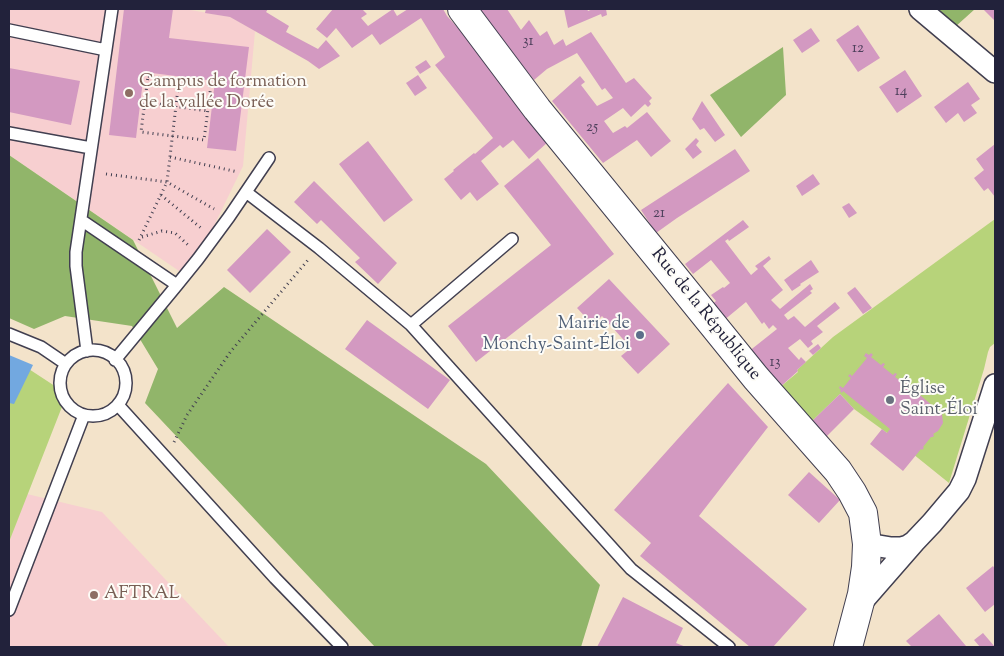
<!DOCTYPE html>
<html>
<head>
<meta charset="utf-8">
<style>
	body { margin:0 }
	#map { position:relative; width:1004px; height:656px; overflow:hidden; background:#f3e3ca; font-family:"Sorts Mill Goudy",serif }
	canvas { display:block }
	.frame { position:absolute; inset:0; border:10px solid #22223b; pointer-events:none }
</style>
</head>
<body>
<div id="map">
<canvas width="1004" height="656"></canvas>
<div class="frame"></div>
</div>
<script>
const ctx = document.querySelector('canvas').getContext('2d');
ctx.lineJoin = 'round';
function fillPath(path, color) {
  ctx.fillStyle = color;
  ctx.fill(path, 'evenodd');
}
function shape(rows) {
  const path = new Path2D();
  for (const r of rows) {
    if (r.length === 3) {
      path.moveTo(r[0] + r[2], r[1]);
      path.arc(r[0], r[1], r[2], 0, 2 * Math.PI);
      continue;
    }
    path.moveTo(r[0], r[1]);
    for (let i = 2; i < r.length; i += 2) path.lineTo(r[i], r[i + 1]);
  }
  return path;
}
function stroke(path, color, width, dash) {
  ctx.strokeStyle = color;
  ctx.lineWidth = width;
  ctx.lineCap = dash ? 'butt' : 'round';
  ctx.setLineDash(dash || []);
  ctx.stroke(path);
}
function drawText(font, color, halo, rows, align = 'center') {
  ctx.font = font + ' "Sorts Mill Goudy",serif';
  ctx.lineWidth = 4;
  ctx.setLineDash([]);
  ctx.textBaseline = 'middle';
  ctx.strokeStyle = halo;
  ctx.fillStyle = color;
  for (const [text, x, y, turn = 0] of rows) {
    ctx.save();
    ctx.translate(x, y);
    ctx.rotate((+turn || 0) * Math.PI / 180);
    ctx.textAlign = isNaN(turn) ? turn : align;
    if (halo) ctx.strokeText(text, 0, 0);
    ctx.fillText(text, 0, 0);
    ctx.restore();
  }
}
const built = shape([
	[9,9,185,9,230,17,255,31,243,166,210,234,182,273,9,155],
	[27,494,102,512,229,647,9,647,9,542]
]);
const green = shape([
	[995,219,995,343,990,347,988,352,984,369,949,483,887,433,854,409,840,394,810,423,779,388,798,372,797,370,833,337],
	[9,356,67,394,9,542]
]);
const forest = shape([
	[938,9,975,9,955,27],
	[783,47,786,95,741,137,710,95],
	[9,155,133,240,177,328,224,287,486,464,600,585,581,647,375,647,145,403,158,369,132,326,65,316,34,329,9,318]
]);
const water = shape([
	[9,355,33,365,14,404,9,403]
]);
const building = shape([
	[124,9,173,9,169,38,249,47,236,151,207,148,215,81,144,72,136,138,109,135],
	[206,9,268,9,266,12,289,26,286,32,318,49,326,40,340,56,319,69,308,61,230,17,205,13],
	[333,9,362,9,367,14,361,18,368,26,393,9,397,16,408,9,443,9,447,16,468,39,548,142,529,159,513,140,503,148,500,145,481,161,499,184,477,201,470,192,461,200,444,179,454,171,453,170,474,153,475,154,493,138,435,65,445,57,421,18,380,45,372,34,352,48,336,28,327,38,316,29],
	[480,9,507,9,521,30,529,20,540,36,547,31,554,45,563,39,566,46,591,32,626,83,634,78,652,98,649,101,651,104,648,107,645,104,631,117,623,108,604,121,613,133,625,126,627,128,647,112,671,141,651,157,637,140,603,163,552,101,580,76,585,82,581,85,597,106,613,98,605,88,602,90,577,53,547,69,534,80,496,32],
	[564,9,587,9,588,11,593,9,606,9,607,15,602,17,601,14,568,28],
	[983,9,995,9,995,21],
	[858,25,880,58,858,72,836,40],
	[811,28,820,41,802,53,793,40],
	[426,60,431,67,420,74,415,67],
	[9,68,80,81,71,125,9,112],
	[905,70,922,96,897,113,879,87],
	[418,75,427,88,415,96,406,83],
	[968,82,980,99,971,105,977,113,964,122,958,113,946,123,934,107],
	[702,101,725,135,715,142,704,128,700,130,692,119],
	[696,138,699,141,696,145,702,152,693,159,685,149],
	[368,141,413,200,384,222,339,164],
	[995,144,995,197,988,188,984,191,974,178,984,170,976,159],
	[735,149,750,171,677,218,656,233,641,210],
	[538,158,614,254,476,362,448,326,551,245,504,186],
	[813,174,820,184,802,196,796,186],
	[314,181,397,263,378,284,355,262,360,258,321,220,317,224,294,202],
	[849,203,857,213,849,218,842,207],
	[743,220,749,227,729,241,728,239,725,241,751,275,758,269,755,266,769,256,771,259,763,266,783,290,771,300,780,309,810,284,813,289,810,291,812,293,784,315,788,320,794,316,805,327,835,302,840,308,817,326,823,332,811,341,813,344,808,348,800,339,788,348,799,360,801,357,806,362,797,370,798,371,779,388,748,352,777,329,773,325,769,329,764,322,762,324,746,302,723,321,711,305,716,301,711,295,723,287,724,288,730,283,711,260,693,274,685,264],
	[267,229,291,252,250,293,227,270],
	[811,260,819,272,800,284,801,285,792,291,784,280],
	[609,279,670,344,638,374,621,356,631,348,602,316,593,325,577,308],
	[855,287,872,308,863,314,847,293],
	[367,320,450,380,428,409,345,349],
	[818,344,821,348,813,355,809,351],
	[866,353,869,355,871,353,873,355,871,357,881,365,883,363,885,364,883,367,893,375,895,373,897,374,895,377,905,384,907,382,909,384,907,386,917,394,919,392,921,393,920,395,934,407,935,405,937,406,936,409,942,414,943,423,938,431,933,434,934,435,933,437,931,437,923,447,924,448,922,450,921,449,903,471,870,444,882,429,887,433,890,429,843,391,842,393,840,391,841,390,839,388,840,386,843,388,851,378,848,376,850,374,852,376,867,358,864,356],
	[728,383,768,427,699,516,807,609,773,647,750,647,640,556,651,543,614,510],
	[840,394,854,409,824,439,810,423],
	[809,472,840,500,819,523,788,495],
	[993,566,995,569,995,604,985,612,966,588],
	[623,597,683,628,676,643,686,647,597,647],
	[939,614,966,646,965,647,912,647,906,641],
	[983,633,995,647,980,647,974,640]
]);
const path = shape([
	[148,76,211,85,204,140,141,132,148,76],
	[145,102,208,111],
	[170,157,238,172],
	[106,174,167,182,214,209],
	[161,195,201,228],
	[142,237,162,231,175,233,188,245],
	[139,240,167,182,179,80],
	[174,442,187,415,231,351,308,260]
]);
const service = shape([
	[9,30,106,50],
	[9,133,91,148],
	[246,192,319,248,411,325,512,239],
	[81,220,177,285],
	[411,325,631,569,729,647],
	[9,334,41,347,66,364],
	[93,383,33],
	[87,351,76,266,76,252,112,9],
	[115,360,177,285,198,259,229,217,269,158],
	[118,405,275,578,342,647],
	[9,610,84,415]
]);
const minor = shape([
	[920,9,995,72],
	[867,544,891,548,901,548,908,546,914,542,932,523,959,491,965,479,995,385],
	[859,605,914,542]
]);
const tertiary = shape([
	[462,9,537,109,675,278,756,378,838,471,852,492,863,513,867,544,866,567,862,594,848,647]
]);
const markers = [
	[129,93,5,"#8d6e63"],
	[640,335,5,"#5c6f8a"],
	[890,400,5,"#6b7280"],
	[94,595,5,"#8d6e63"]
];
const numberNames = [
	["31",528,42],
	["12",858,49],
	["14",901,92],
	["25",592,128],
	["21",659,214],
	["13",775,363]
];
const educationNames = [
	["Campus de formation",139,83],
	["de la vallée Dorée",139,104],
	["AFTRAL",104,595]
];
const streetNames = [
	["Rue de la République",705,315,51]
];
const serviceNames = [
	["Mairie de",630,325],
	["Monchy-Saint-Éloi",630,346]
];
const worshipNames = [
	["Église",900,390],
	["Saint-Éloi",900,411]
];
fillPath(built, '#f7cfd0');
fillPath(green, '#b7d37a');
fillPath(forest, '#91b56a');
fillPath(water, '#72a8e0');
fillPath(building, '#d399c1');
stroke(service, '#413f50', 14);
stroke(minor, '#413f50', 24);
stroke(tertiary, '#413f50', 30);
stroke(path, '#413f50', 3, [1, 4]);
stroke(service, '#fff', 11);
stroke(minor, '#fff', 21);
stroke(tertiary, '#fff', 28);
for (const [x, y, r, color] of markers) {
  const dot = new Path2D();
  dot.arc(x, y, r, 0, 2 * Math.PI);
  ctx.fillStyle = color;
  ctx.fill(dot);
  stroke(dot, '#fdfcf7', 2);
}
drawText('15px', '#4e405c', null, numberNames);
drawText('18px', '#785e54', '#fdfcf7', educationNames, 'left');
drawText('18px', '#22223b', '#fdfcf7', streetNames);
drawText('18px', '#4e5e75', '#fdfcf7', serviceNames, 'right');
drawText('18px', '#5b616d', '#fdfcf7', worshipNames, 'left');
</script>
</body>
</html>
